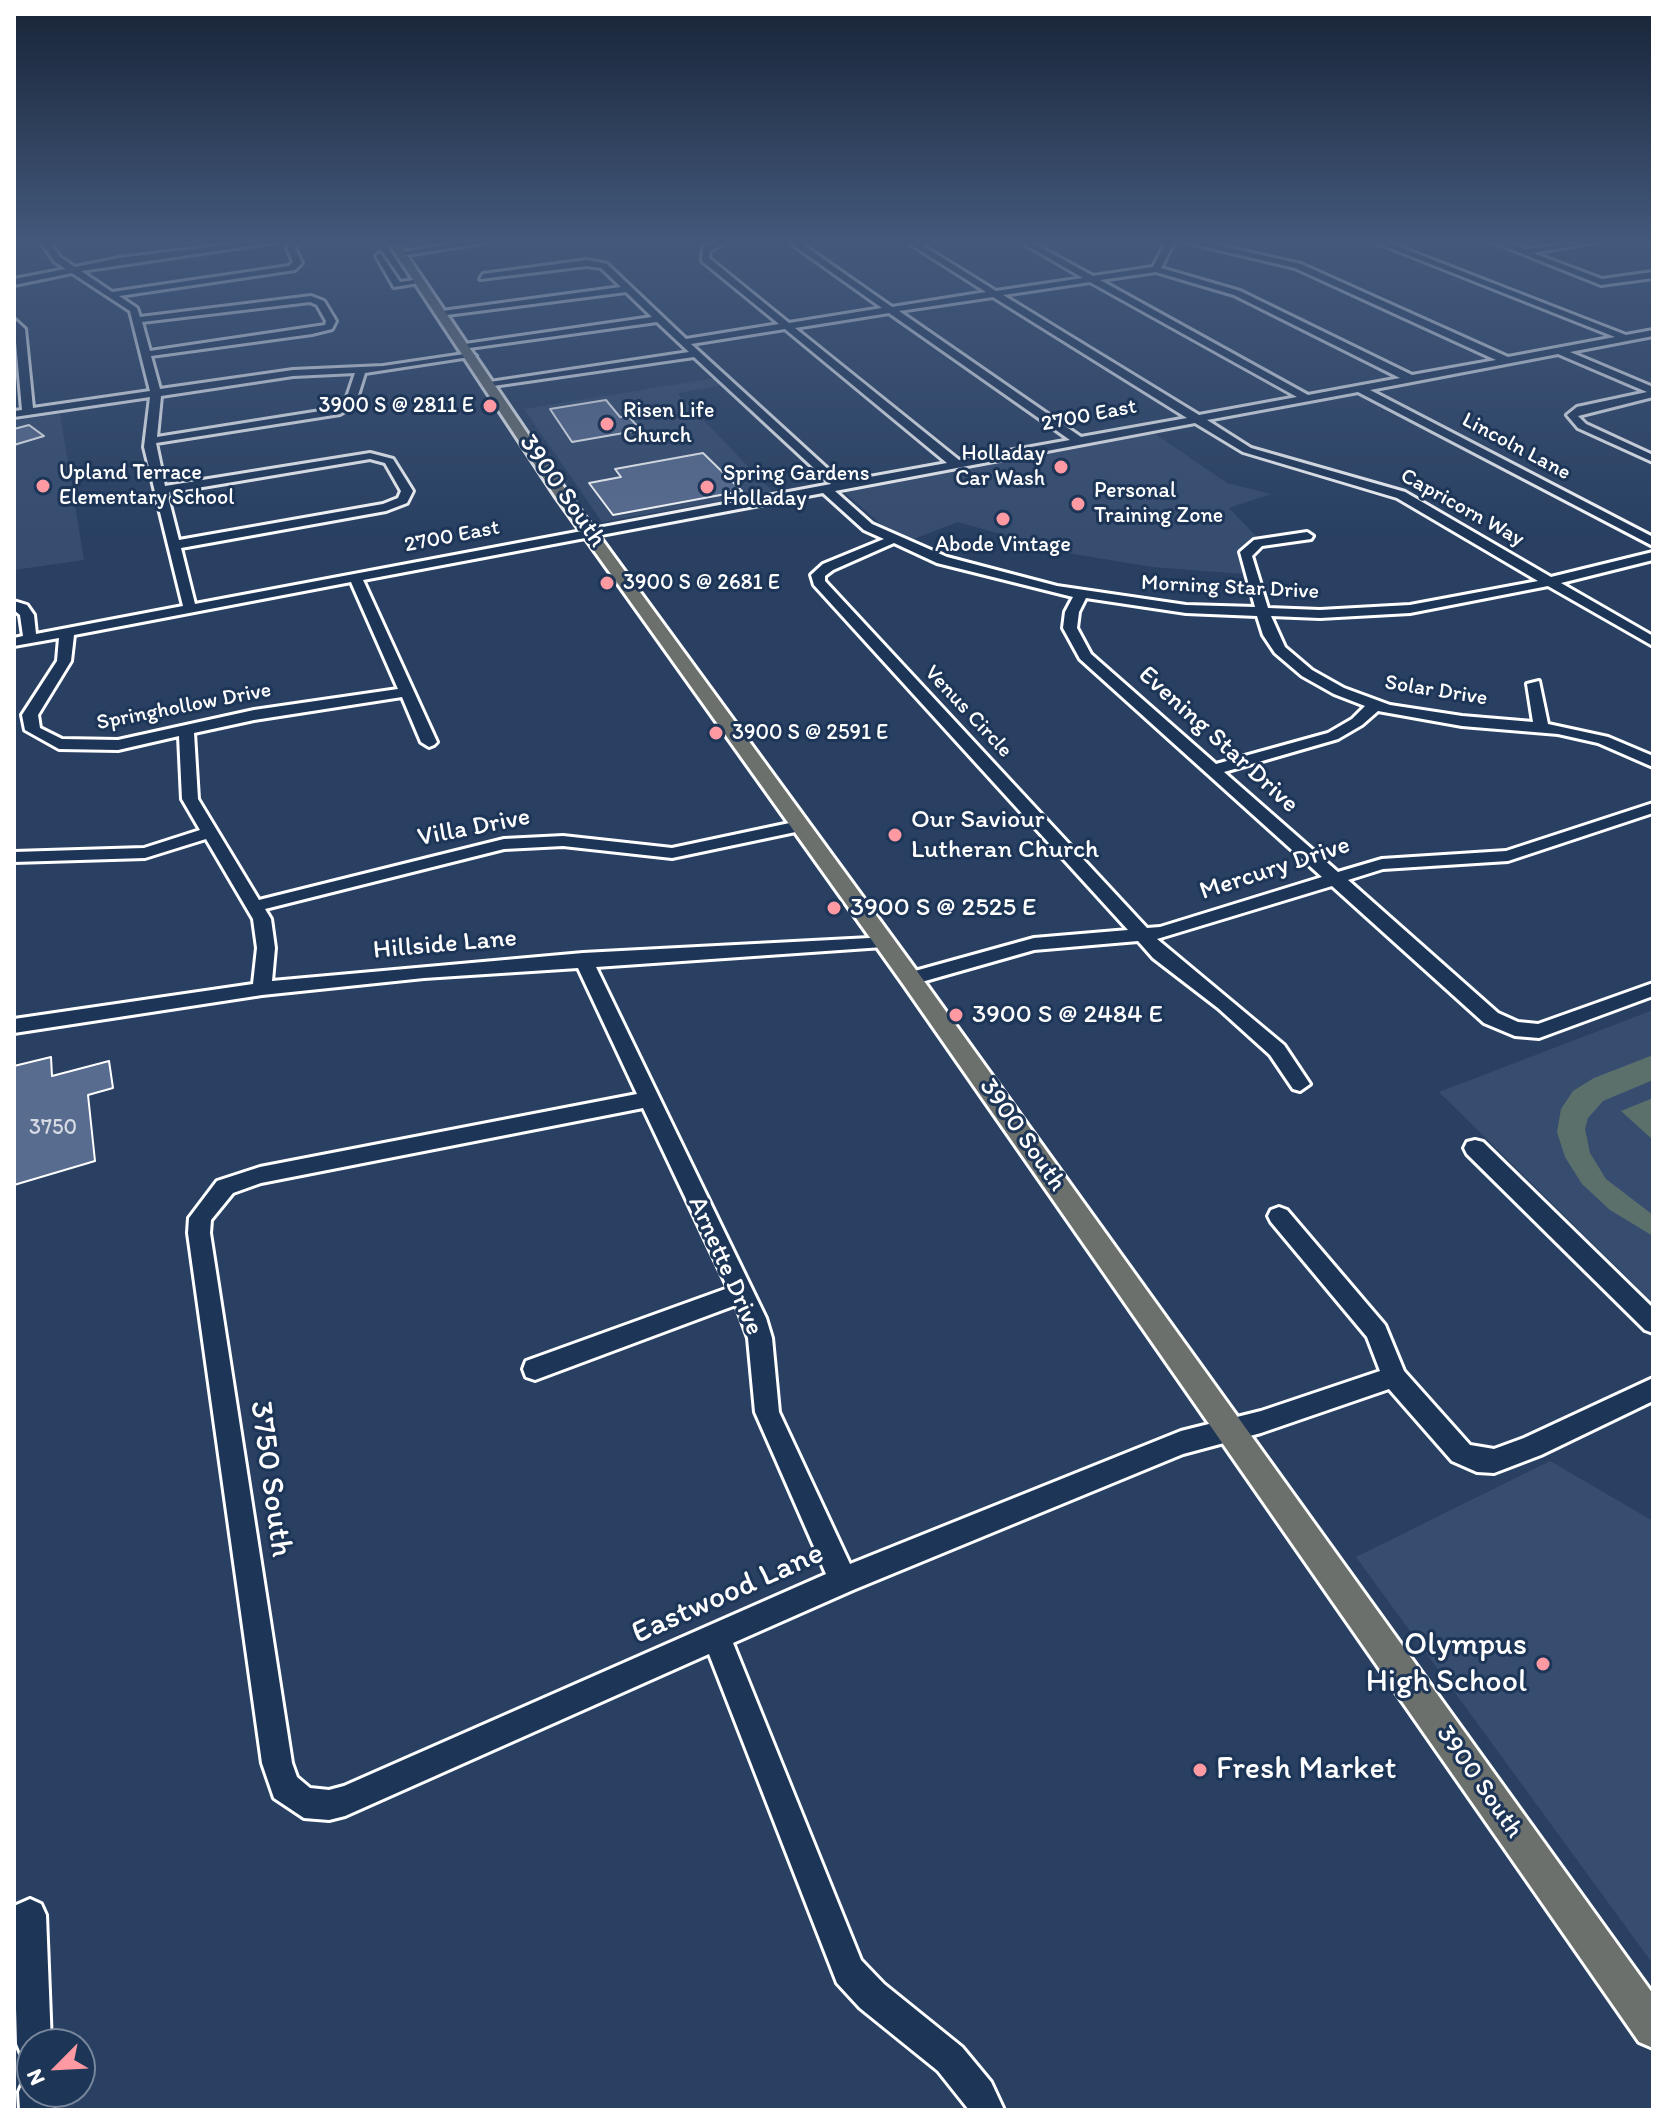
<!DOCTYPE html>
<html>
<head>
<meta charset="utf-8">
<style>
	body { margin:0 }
	#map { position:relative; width:1667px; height:2124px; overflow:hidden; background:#294062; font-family:Itim,sans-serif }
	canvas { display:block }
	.frame { position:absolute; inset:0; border:16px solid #fff; pointer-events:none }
	.north { position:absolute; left:16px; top:2028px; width:80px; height:80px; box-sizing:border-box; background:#1d3557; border:2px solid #77869a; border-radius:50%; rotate:246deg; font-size:22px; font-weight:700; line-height:32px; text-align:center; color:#fff }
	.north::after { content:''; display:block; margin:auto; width:28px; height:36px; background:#ff9aa2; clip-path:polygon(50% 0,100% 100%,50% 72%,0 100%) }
</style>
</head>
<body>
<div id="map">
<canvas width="1667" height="2124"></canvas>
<div class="frame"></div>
<div class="north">N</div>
</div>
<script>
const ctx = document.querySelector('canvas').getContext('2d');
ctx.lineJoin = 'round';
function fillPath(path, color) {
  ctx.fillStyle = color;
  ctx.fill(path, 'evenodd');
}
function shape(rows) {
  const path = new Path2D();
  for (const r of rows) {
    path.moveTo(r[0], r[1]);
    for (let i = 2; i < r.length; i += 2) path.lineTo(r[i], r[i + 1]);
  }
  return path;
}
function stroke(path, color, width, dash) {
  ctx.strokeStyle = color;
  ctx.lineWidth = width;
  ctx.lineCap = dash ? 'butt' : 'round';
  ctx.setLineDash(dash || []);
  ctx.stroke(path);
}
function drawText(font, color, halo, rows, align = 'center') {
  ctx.font = font + ' Itim,sans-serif';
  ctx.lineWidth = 6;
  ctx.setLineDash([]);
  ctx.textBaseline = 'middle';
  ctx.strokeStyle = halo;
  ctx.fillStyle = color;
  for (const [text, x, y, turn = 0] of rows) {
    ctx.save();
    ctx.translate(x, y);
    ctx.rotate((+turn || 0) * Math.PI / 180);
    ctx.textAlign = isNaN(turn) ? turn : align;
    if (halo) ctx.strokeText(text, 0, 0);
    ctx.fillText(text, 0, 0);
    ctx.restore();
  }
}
const built = shape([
	[716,378,724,385,677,393,773,492,602,522,524,409],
	[60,414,84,560,14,570,14,421],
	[1152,432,1227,483,1271,494,1229,508,1258,538,1239,549,1238,558,1244,574,1152,567,1067,553,958,522,911,540,882,525,842,490],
	[1653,1010,1653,1303,1439,1092],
	[1550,1461,1653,1521,1653,1964,1356,1557]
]);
const green = shape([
	[1653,1055,1653,1080,1603,1101,1588,1118,1585,1129,1590,1153,1606,1179,1653,1215,1653,1236,1610,1210,1582,1184,1565,1157,1557,1132,1561,1109,1573,1091,1594,1078],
	[1653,1098,1653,1140,1621,1111]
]);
const building = shape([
	[606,400,620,417,628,416,641,430,572,442,550,409,606,400],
	[29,425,44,436,14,445,14,429,29,425],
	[703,453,742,491,613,515,589,483,621,477,615,469,703,453],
	[51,1057,52,1076,109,1061,113,1088,88,1095,95,1161,14,1185,14,1066,51,1057]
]);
const minor = shape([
	[41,242,49,242,60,257,75,267,119,258,251,242,276,242,81,271,112,292,289,266,293,262,287,248,291,242,300,242,295,248,302,263,295,270,119,296,137,308,140,317,311,296,324,301,336,321,332,329,312,334,151,356,160,389,293,370,383,366,471,353,476,356,365,373,355,405,340,414,156,443,165,486,370,453,393,459,413,491,407,503,386,511,181,548,195,604,831,484,694,357,486,387,486,383,490,382,689,352,657,322,462,349,465,344,652,317,626,292,439,316,442,311,621,287,601,268,587,266,480,279,483,274,587,260,607,264,686,339,779,324,702,261,703,248,715,242,726,242,710,251,709,258,789,323,882,308,789,242,799,242,892,307,986,292,907,242,917,242,996,291,1083,278,1021,242,1031,242,1093,276,1153,267,1166,242,1174,242,1161,268,1240,291,1412,375,1496,360,1295,268,1185,242,1204,242,1301,264,1508,357,1615,337,1375,242,1387,242,1626,335,1653,330,1653,336,1570,352,1653,387,1653,397,1578,416,1586,424,1653,455,1653,462,1578,428,1567,415,1577,407,1647,392,1558,354,1370,390,1653,537,1653,546,1358,392,1207,420,1251,448,1405,492,1551,577,1653,552,1653,560,1561,583,1653,636,1653,646,1548,586,1410,613,1320,618,1271,616,1285,647,1312,670,1344,688,1390,705,1462,716,1533,722,1527,684,1539,681,1548,724,1608,737,1653,756,1653,767,1598,743,1558,734,1462,726,1378,711,1362,725,1338,739,1224,772,1338,872,1382,859,1506,851,1653,803,1653,813,1508,861,1383,869,1348,880,1498,1013,1518,1022,1538,1024,1653,983,1653,996,1539,1038,1515,1036,1484,1023,1332,886,1157,939,1284,1045,1310,1084,1300,1091,1293,1089,1270,1055,1218,1008,1153,958,1138,941,1034,950,911,985,904,984,902,979,904,974,1034,938,1128,930,814,585,811,575,823,564,884,539,864,530,823,493,363,580,437,742,434,745,429,747,421,742,402,697,254,720,194,733,198,799,259,900,504,839,563,836,672,848,799,821,805,822,805,830,672,858,563,846,504,849,265,909,271,919,275,948,272,981,583,953,889,937,892,941,883,947,596,967,766,1318,772,1338,779,1412,850,1564,1181,1431,1261,1411,1380,1371,1367,1337,1271,1222,1268,1216,1271,1210,1279,1207,1287,1210,1385,1325,1404,1371,1470,1445,1494,1449,1524,1438,1653,1378,1653,1401,1541,1455,1494,1473,1477,1472,1452,1461,1389,1389,1261,1433,1183,1454,853,1590,733,1643,861,1960,884,1984,962,2047,991,2082,1004,2110,969,2110,938,2071,860,2008,837,1983,709,1654,345,1816,329,1820,304,1818,274,1798,262,1763,188,1233,189,1218,217,1181,260,1167,637,1094,578,968,424,978,262,995,14,1033,14,1019,253,984,257,948,253,919,206,839,145,858,14,862,14,852,144,848,200,830,182,799,179,736,118,750,59,749,25,730,22,715,57,661,59,638,14,646,14,638,23,636,20,615,14,610,14,601,27,605,34,615,36,634,183,606,144,447,150,397,14,417,14,411,22,410,14,319,25,329,33,408,150,391,130,311,72,273,14,285,14,279,66,269,54,261,41,242],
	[1156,272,1234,295,1400,378,1308,395,1100,280,1156,272],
	[1090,282,1297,397,1199,415,1003,295,1090,282],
	[993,297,1187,418,1081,437,899,311,993,297],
	[310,302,317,305,326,321,325,325,150,351,142,322,310,302],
	[889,313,1070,440,959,460,795,328,889,313],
	[785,329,947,463,842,482,691,344,785,329],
	[355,373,345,403,333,409,157,437,161,396,293,376,355,373],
	[1195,423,1243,452,1397,498,1538,581,1410,605,1320,610,1268,608,1252,556,1262,546,1311,539,1313,536,1307,532,1254,540,1240,552,1255,607,1186,605,1057,586,947,557,872,524,835,491,1195,423],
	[370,459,385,463,401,491,398,498,383,504,179,540,167,493,370,459],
	[894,543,937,563,1073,597,1065,612,1063,628,1080,659,1322,877,1160,927,1147,928,825,581,825,576,833,570,894,543],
	[351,582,398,689,254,710,118,740,62,739,40,728,38,715,71,661,74,635,351,582],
	[1086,598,1186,613,1257,616,1263,635,1275,653,1302,676,1334,694,1365,706,1352,719,1328,733,1216,764,1091,654,1077,628,1079,612,1086,598],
	[643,1108,728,1288,526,1361,523,1369,526,1377,535,1380,736,1305,748,1338,755,1412,826,1574,344,1786,329,1790,310,1788,297,1777,292,1763,210,1233,211,1220,233,1193,261,1183,643,1108],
	[464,242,489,242,400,256,396,253,464,242],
	[1493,242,1505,242,1524,249,1595,242,1533,253,1602,279,1653,272,1653,278,1601,285,1493,242],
	[380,253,400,282,421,279,425,282,394,287,376,256,380,253],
	[1475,1140,1483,1142,1653,1308,1653,1333,1645,1330,1467,1154,1464,1148,1467,1142,1475,1140],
	[30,1899,41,1904,46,1915,51,2044,32,2044,32,2060,22,2056,17,2044,14,1938,14,1906,30,1899],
	[32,2076,32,2092,53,2092,54,2110,20,2110,19,2092,24,2080,32,2076]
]);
const major = shape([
	[388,242,398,242,567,492,919,974,1653,1994,1653,2048,1639,2042,903,984,556,497,388,242]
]);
const markers = [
	[490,406,8,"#ff9aa2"],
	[607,424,8,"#ff9aa2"],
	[1061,467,8,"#ff9aa2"],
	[43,486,8,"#ff9aa2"],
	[707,487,8,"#ff9aa2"],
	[1078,504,8,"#ff9aa2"],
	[1003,519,8,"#ff9aa2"],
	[607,583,8,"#ff9aa2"],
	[716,733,8,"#ff9aa2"],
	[895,835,8,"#ff9aa2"],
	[834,908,8,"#ff9aa2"],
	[956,1015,8,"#ff9aa2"],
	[1543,1664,8,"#ff9aa2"],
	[1200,1770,8,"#ff9aa2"]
];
const farPoinames = [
	["3900 S @ 2811 E",474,406,"right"],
	["Risen Life",623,411],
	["Church",623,436],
	["Holladay",1045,454,"right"],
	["Car Wash",1045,479,"right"],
	["Upland Terrace",59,473],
	["Elementary School",59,498],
	["Spring Gardens",723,474],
	["Holladay",723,499],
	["Personal",1094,491],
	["Training Zone",1094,516],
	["Abode Vintage",1003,545,"center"],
	["3900 S @ 2681 E",623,583],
	["3900 S @ 2591 E",732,733]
];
const farStreetnames = [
	["2700 East",1089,416,-11],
	["Lincoln Lane",1516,447,28],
	["Capricorn Way",1462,508,29],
	["2700 East",452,537,-11],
	["Morning Star Drive",1230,588,3],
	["Solar Drive",1436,691,9],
	["Springhollow Drive",184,707,-11],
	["Venus Circle",968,712,47]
];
const numberNames = [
	["3750",53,1128]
];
const streetNames = [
	["3900 South",562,491,55],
	["Evening Star Drive",1218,740,42],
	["Villa Drive",474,828,-11],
	["Mercury Drive",1275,869,-18],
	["Hillside Lane",445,945,-5],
	["3900 South",1022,1135,55],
	["Arnette Drive",725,1266,66],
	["3900 South",1479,1782,55]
];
const poiNames = [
	["Our Saviour",911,820],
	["Lutheran Church",911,850],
	["3900 S @ 2525 E",850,908],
	["3900 S @ 2484 E",972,1015]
];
const nearStreetnames = [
	["3750 South",270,1479,82],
	["Eastwood Lane",728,1594,-24]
];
const nearPoinames = [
	["Olympus",1527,1646],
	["High School",1527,1683],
	["Fresh Market",1216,1770,"left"]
];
fillPath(built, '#374d70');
fillPath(green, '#5c706b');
fillPath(building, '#586c8f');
stroke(building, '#fff', 2);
stroke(minor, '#fff', 6);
stroke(major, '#fff', 6);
fillPath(minor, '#1d3557');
fillPath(major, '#6b706d');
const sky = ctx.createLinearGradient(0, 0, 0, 539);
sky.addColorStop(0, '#172336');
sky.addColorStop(0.45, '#43597c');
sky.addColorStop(1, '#43597c00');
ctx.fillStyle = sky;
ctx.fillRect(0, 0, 1667, 539);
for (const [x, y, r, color] of markers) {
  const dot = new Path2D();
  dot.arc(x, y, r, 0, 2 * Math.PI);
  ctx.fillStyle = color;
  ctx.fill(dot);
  stroke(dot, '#1d3557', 3);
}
drawText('22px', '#fff', '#1d3557', farPoinames, 'left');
drawText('22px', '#fff', '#1d3557', farStreetnames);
drawText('22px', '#d5dae3', null, numberNames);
drawText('26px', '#fff', '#1d3557', streetNames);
drawText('26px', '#fff', '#1d3557', poiNames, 'left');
drawText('32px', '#fff', '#1d3557', nearStreetnames);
drawText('32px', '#fff', '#1d3557', nearPoinames, 'right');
</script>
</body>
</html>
